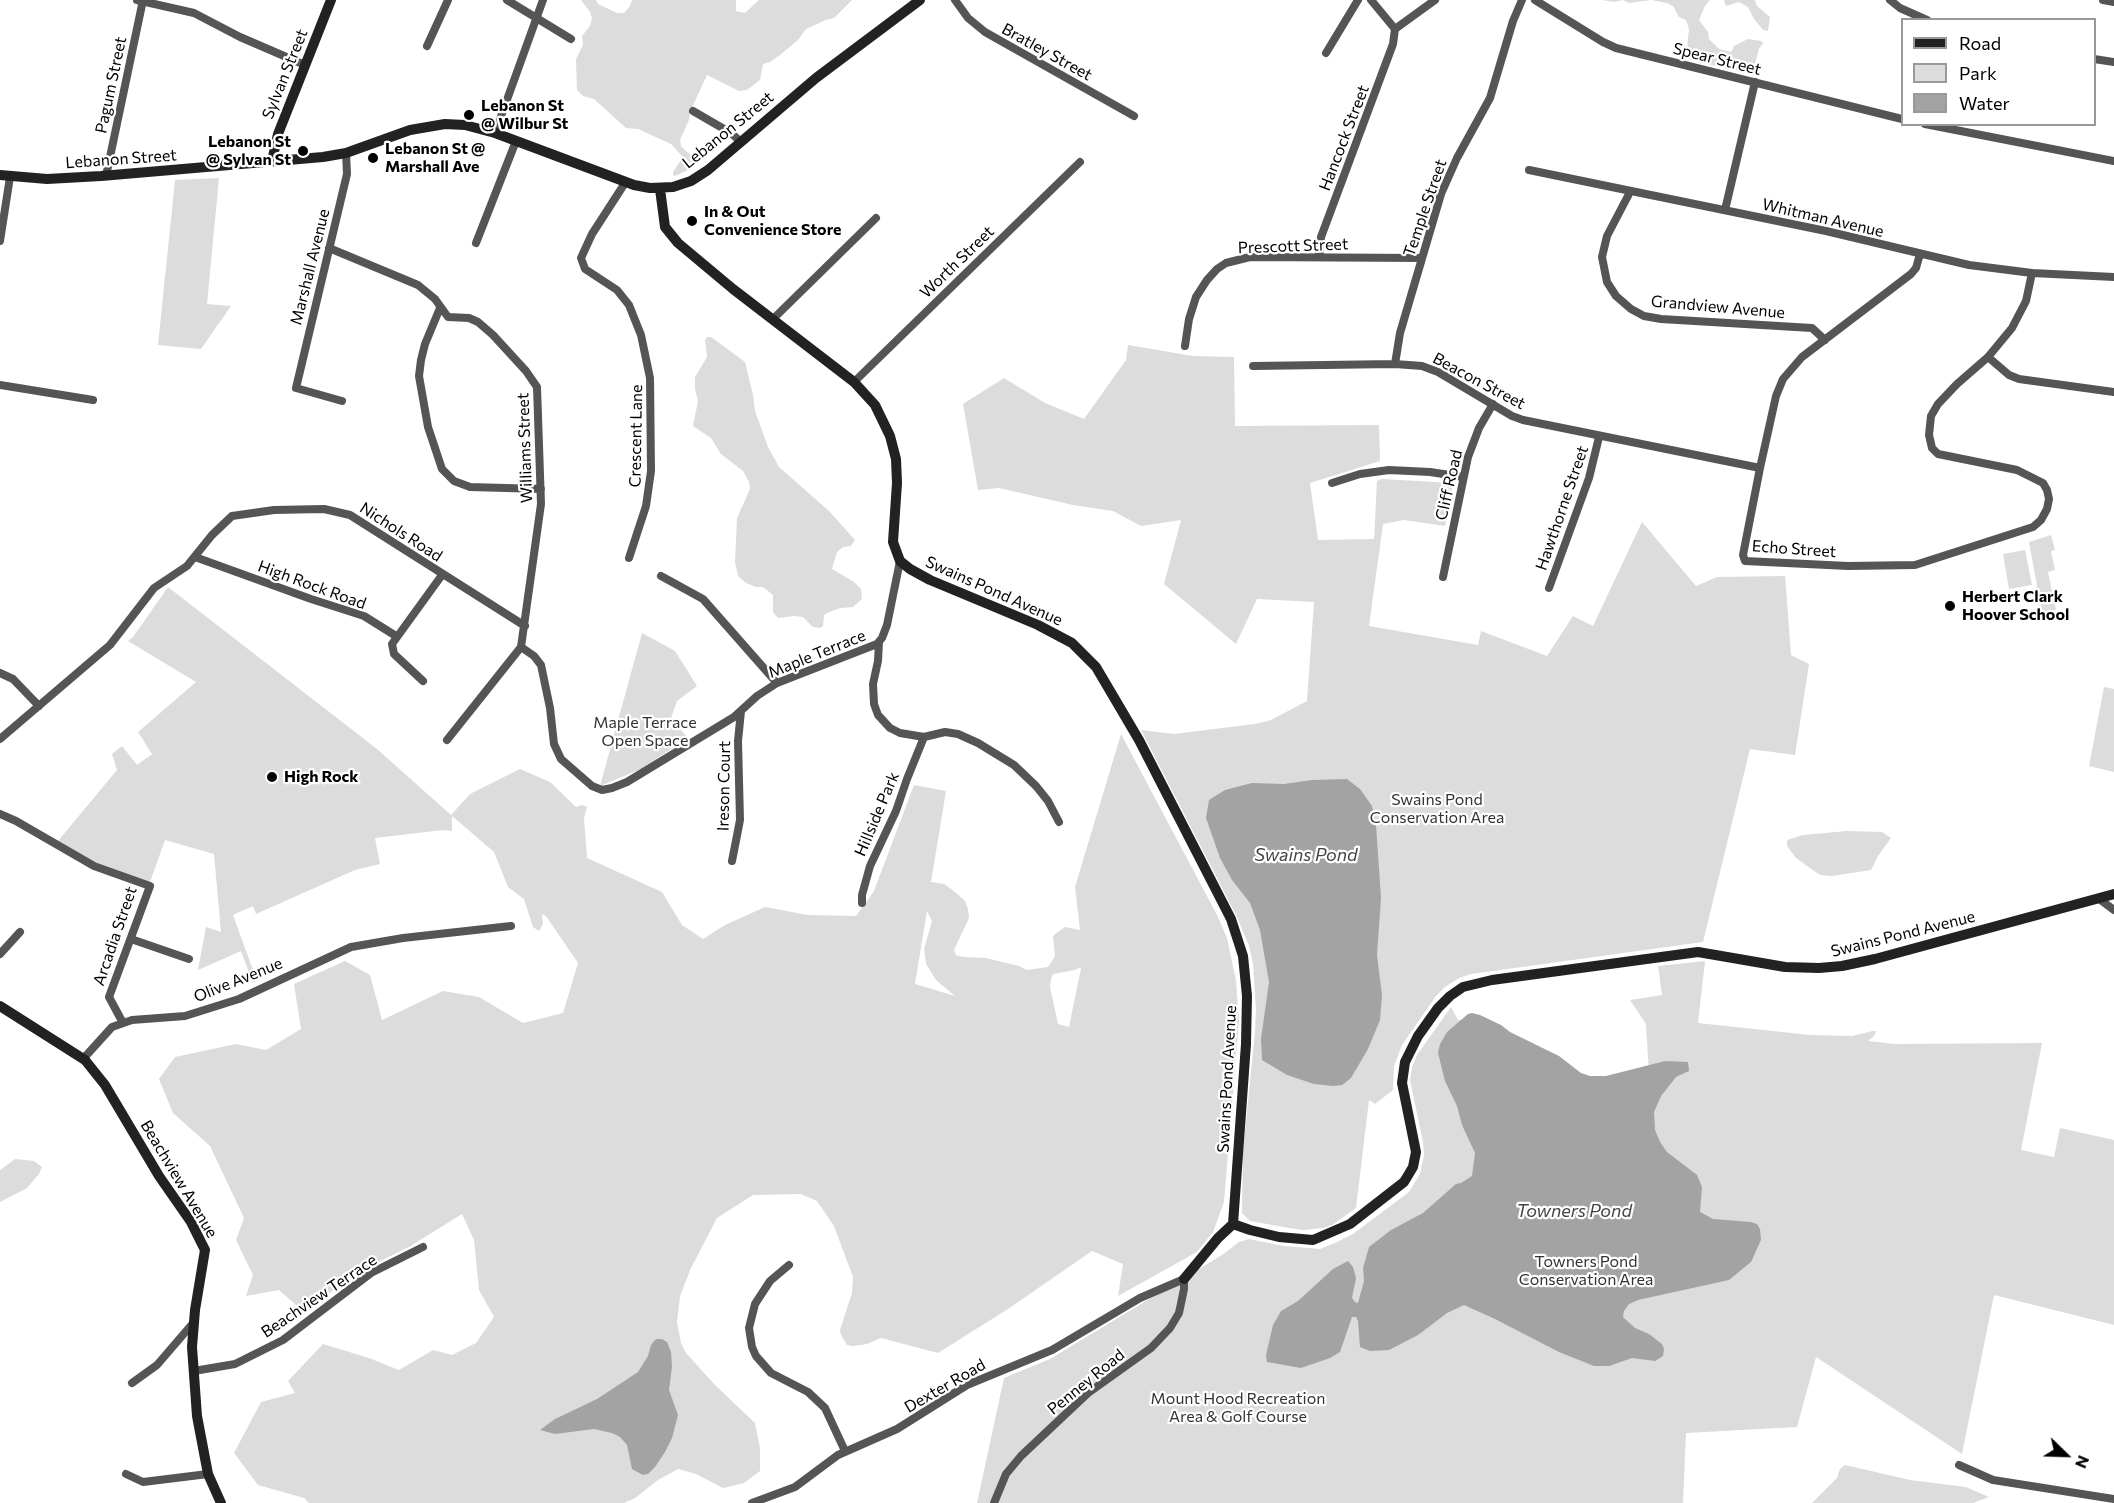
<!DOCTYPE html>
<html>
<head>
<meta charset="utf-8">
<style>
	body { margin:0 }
	#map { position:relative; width:2114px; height:1503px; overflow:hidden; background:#fff; font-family:Commissioner,sans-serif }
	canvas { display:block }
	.legend { position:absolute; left:1901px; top:18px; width:195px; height:108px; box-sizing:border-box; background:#fff; border:2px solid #999; margin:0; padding:8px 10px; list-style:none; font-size:18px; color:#000 }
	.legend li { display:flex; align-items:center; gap:12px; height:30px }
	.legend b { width:30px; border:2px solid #999 }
	.north { position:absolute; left:2036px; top:1425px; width:60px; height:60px; -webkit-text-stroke:4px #fff; paint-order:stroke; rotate:113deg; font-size:16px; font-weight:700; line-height:24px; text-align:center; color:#000 }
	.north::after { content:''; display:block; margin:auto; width:21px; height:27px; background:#000; clip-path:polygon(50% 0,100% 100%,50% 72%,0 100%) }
</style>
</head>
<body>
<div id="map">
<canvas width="2114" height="1503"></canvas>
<ul class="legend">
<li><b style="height:8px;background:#222"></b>Road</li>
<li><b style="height:16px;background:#dcdcdc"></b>Park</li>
<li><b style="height:16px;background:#a3a3a3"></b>Water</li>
</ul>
<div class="north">N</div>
</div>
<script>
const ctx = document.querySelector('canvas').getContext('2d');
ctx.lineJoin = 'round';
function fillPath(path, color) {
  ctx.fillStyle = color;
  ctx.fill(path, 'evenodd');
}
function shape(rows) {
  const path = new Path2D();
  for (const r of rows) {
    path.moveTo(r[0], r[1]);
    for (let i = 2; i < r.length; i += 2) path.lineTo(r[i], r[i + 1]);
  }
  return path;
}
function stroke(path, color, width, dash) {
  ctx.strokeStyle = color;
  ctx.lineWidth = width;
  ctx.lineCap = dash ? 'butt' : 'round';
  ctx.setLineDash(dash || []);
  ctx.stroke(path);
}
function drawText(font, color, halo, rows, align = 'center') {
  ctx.font = font + ' Commissioner,sans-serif';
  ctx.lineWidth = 4.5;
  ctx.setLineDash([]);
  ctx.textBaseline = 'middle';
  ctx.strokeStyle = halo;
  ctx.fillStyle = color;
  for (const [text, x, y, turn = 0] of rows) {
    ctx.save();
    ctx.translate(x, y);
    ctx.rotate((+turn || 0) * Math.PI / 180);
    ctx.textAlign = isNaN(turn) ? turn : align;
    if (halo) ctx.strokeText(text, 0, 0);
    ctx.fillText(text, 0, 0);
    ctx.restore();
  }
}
const green = shape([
	[581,0,596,0,598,4,617,13,624,13,630,6,632,0,736,0,736,11,745,13,759,0,852,0,834,18,826,20,806,29,798,40,780,55,770,62,763,64,760,80,747,90,739,91,707,75,690,112,689,120,680,140,681,146,687,152,695,157,704,156,704,159,690,169,675,176,673,175,673,172,683,157,671,144,638,129,626,128,594,99,583,96,577,90,576,59,583,45,582,36,590,26,592,18,590,12],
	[1602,0,1710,0,1705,6,1699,20,1708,32,1709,39,1719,49,1731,52,1734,46,1748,39,1761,41,1763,43,1759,49,1753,71,1749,73,1698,62,1686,58,1689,29,1686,20,1679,17,1673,6,1667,3,1651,0,1629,3,1623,0,1614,2],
	[1724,0,1755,0,1757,6,1770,17,1768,31,1763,30,1754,19,1748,7,1739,2,1726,6],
	[219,178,207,304,231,306,201,349,158,345,175,180],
	[707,337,711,337,745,362,753,395,755,411,768,447,779,467,829,511,855,540,851,546,843,547,837,552,832,569,854,582,861,589,862,599,853,607,840,608,827,613,824,615,823,626,820,628,813,627,803,617,794,616,778,618,773,612,773,595,763,587,756,587,746,583,738,576,735,562,737,518,750,489,749,482,743,471,721,454,711,438,693,426,698,401,695,389,695,377,707,357,705,340],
	[1128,345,1193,356,1234,357,1235,426,1379,425,1380,461,1310,483,1318,540,1374,539,1377,481,1382,479,1453,483,1445,526,1404,520,1383,524,1369,626,1478,645,1481,631,1547,656,1573,616,1593,626,1642,522,1696,586,1717,577,1785,576,1791,655,1809,664,1795,755,1750,749,1703,942,1471,974,1459,978,1445,987,1436,996,1402,1045,1394,1066,1393,1090,1375,1104,1369,1100,1356,1208,1332,1225,1323,1228,1303,1230,1289,1228,1250,1221,1242,1213,1243,1153,1255,1031,1256,1009,1253,963,1249,946,1237,917,1141,730,1174,734,1255,724,1271,720,1307,701,1314,602,1257,599,1236,644,1164,584,1181,520,1141,526,1113,511,1073,505,999,488,978,490,963,404,1004,378,1045,403,1084,419,1126,360],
	[2051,535,2055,550,2051,551,2055,570,2048,572,2056,610,2042,613,2029,542],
	[2025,550,2032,585,2009,589,2003,554],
	[168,587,377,749,451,815,470,794,520,769,550,782,576,807,582,805,587,807,584,818,587,858,662,892,682,925,703,939,725,925,765,907,808,915,856,916,874,891,914,785,946,791,931,882,944,884,955,892,965,901,968,909,969,918,954,950,956,955,963,957,986,958,1019,966,1027,970,1048,967,1055,956,1053,937,1055,934,1065,927,1080,930,1075,887,1121,734,1217,915,1227,938,1236,981,1239,1020,1224,1202,1213,1232,1197,1252,1118,1296,1123,1264,1092,1251,1008,1309,938,1353,881,1338,867,1344,853,1346,847,1345,841,1335,840,1330,852,1293,853,1277,834,1226,817,1201,801,1194,753,1195,717,1218,691,1268,680,1296,677,1322,681,1343,686,1353,715,1385,755,1423,760,1448,760,1471,744,1483,723,1488,696,1474,678,1469,658,1480,635,1498,624,1503,309,1503,304,1498,258,1485,234,1453,261,1402,295,1393,288,1381,323,1344,369,1358,399,1370,433,1350,452,1355,476,1343,494,1317,479,1290,474,1240,462,1214,409,1247,354,1274,305,1313,279,1290,246,1296,253,1275,236,1240,244,1218,210,1146,173,1113,159,1079,175,1057,236,1044,266,1050,301,1029,294,984,345,961,370,975,382,1020,443,991,479,997,523,1023,563,1013,578,963,546,916,542,914,543,924,539,931,533,927,524,899,508,887,494,852,452,816,452,831,443,830,375,838,380,864,355,870,256,914,253,906,233,915,257,981,253,983,241,951,198,970,206,927,221,932,214,854,165,840,150,882,93,861,58,841,117,770,112,754,122,746,137,765,152,754,138,732,196,682,128,641,133,637],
	[927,911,932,921,924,949,926,964,936,980,955,996,915,984],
	[1079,968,1081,968,1069,1027,1058,1024,1050,987,1051,979,1053,974,1075,970],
	[642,633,675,651,697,686,677,701,671,718,688,738,641,769,600,786],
	[2104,687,2114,689,2114,772,2089,766],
	[1847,831,1882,832,1891,838,1878,856,1871,870,1832,876,1820,875,1796,858,1787,846,1787,840,1803,835],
	[1705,961,1698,1023,1810,1035,1852,1036,1873,1031,1876,1031,1874,1036,1868,1041,1895,1044,2042,1043,2021,1150,2054,1157,2060,1128,2114,1140,2114,1325,1994,1295,1962,1454,1816,1357,1797,1427,1686,1433,1683,1503,977,1503,1004,1378,1050,1359,1222,1255,1239,1242,1249,1239,1284,1246,1320,1249,1335,1243,1353,1234,1409,1192,1420,1174,1424,1155,1423,1142,1410,1080,1412,1067,1417,1055,1451,1007,1458,1020,1478,1019,1583,1080,1649,1074,1646,1024,1630,1000,1662,995,1658,966],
	[15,1159,34,1161,42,1167,39,1174,27,1188,0,1202,0,1170],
	[1845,1465,1910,1480,1966,1487,1989,1497,1973,1503,1812,1503,1837,1478,1840,1469]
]);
const water = shape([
	[1347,779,1360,789,1372,806,1376,825,1381,898,1377,955,1382,995,1380,1020,1368,1049,1351,1078,1342,1085,1333,1086,1314,1084,1287,1075,1262,1060,1261,1039,1269,982,1260,930,1250,903,1232,880,1220,858,1206,818,1209,800,1225,790,1252,783,1284,784,1312,780],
	[1472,1013,1480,1015,1501,1025,1510,1032,1559,1056,1581,1073,1590,1076,1606,1076,1665,1061,1688,1062,1689,1071,1676,1077,1661,1096,1654,1112,1655,1130,1660,1142,1667,1152,1697,1175,1702,1187,1700,1212,1713,1219,1751,1222,1757,1224,1760,1229,1761,1240,1751,1262,1729,1280,1638,1300,1629,1304,1624,1311,1623,1317,1625,1319,1635,1328,1649,1334,1662,1344,1664,1349,1663,1356,1655,1361,1632,1358,1609,1366,1594,1366,1559,1352,1495,1319,1464,1305,1447,1313,1418,1335,1389,1350,1370,1351,1360,1347,1358,1321,1356,1317,1352,1317,1340,1352,1330,1358,1301,1368,1267,1362,1266,1355,1273,1325,1281,1311,1298,1301,1333,1269,1348,1261,1353,1267,1356,1278,1352,1298,1355,1302,1358,1303,1364,1281,1363,1268,1369,1247,1391,1230,1423,1213,1456,1184,1461,1183,1472,1176,1475,1153,1462,1125,1457,1106,1445,1081,1438,1053,1440,1044,1447,1032,1468,1014],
	[656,1339,662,1339,667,1342,671,1352,672,1366,669,1390,678,1415,672,1438,665,1452,655,1467,648,1474,643,1475,632,1469,627,1445,620,1437,612,1433,594,1429,555,1434,540,1430,555,1419,597,1399,638,1372,648,1356,651,1345]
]);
const street = shape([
	[137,0,194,13,240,37,305,65],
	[507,0,571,39],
	[955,0,968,18,985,32,1134,116],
	[1371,0,1395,29],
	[1535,0,1603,42,1616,48,1902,119],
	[1890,0,1900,8,1927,20],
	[2103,0,2114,2],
	[1395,29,1435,0],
	[427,46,448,0],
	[1326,53,1358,0],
	[2094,59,2114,62],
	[693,111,731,133,741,142],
	[1925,124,2114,161],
	[495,133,543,0],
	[1529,170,1826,231,1969,265,2032,273,2114,277],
	[106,176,143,0],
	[625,183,592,234,581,258,585,269,617,290,629,305,641,335,650,378,651,471,646,506,629,558],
	[1630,192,1607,236,1602,257,1607,282,1616,296,1631,309,1644,316,1661,319,1812,328,1825,340],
	[1725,210,1755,82],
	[0,241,10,177],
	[476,243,516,141],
	[329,248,418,285,435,299,448,317,469,318,478,322,493,335,526,371,537,387,541,504,521,647,447,740],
	[1920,254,1916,268,1911,274,1802,357,1783,379,1776,396,1760,468,1743,555,1745,561,1848,566,1915,565,2033,527,2041,520,2047,509,2049,499,2047,490,2043,483,2017,470,1938,454,1932,448,1929,435,1931,416,1938,404,1957,384,1988,357,2012,328,2026,301,2032,273],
	[1319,257,1321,237,1393,44,1395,29],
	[440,308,425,344,421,360,419,376,428,427,442,469,454,481,470,487,541,489],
	[773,319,876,218],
	[1185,346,1189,319,1196,297,1207,280,1217,269,1226,263,1250,257,1422,258],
	[1988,357,2009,375,2019,379,2114,392],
	[1395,364,1400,333,1441,194,1457,158,1490,98,1513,21,1522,0],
	[1253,366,1395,364,1422,366,1438,372,1512,416,1523,420,1760,468],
	[854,382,1080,162],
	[0,385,93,400],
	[342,401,296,388,347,174,346,153],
	[1332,483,1360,474,1389,470,1430,472,1463,477],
	[195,557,311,599,364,616,396,636],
	[661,576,703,599,777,683],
	[1443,577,1468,457,1479,428,1493,404],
	[1549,588,1589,478,1599,437],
	[879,642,878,661,873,684,874,704,878,715,890,728,900,733,924,737,945,732,958,734,978,743,1014,765,1036,786,1048,801,1059,822],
	[521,647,534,656,541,665,550,708,554,744,561,759,592,786,602,790,612,788,627,782,734,717,757,696,777,683,877,644,882,638,887,625,900,561],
	[0,673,13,679,39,706],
	[423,681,394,654,392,644,442,575],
	[0,739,110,645,154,588,187,566,212,535,232,516,274,510,324,509,350,515,525,626],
	[0,814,16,821,94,866,150,886,109,997,123,1023],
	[732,861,740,820,738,741,741,711],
	[2098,898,2114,910],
	[862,903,862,895,870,866,896,811,907,779,924,737],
	[131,939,189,959],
	[0,954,20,932],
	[83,1059,112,1027,132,1020,185,1016,239,999,351,947,403,938,511,926],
	[789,1265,770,1281,755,1304,749,1328,752,1347,756,1356,771,1373,808,1392,825,1408,845,1451],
	[194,1371,235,1364,283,1340,371,1273,423,1247],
	[132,1383,157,1365,194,1322],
	[1959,1465,1993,1480,2114,1499],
	[126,1474,143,1482,208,1474],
	[752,1503,795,1487,838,1455,897,1429,967,1385,1052,1350,1140,1298,1184,1279,1184,1289,1179,1313,1170,1328,1151,1348,1088,1393,1021,1456,1006,1474,994,1503]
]);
const secondary = shape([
	[272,161,278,134,331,0],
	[0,175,47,179,101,176,323,157,346,153,410,130,445,124,465,125,495,133,634,185,650,188,673,187,691,181,708,170,816,78,920,0],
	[660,189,665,227,678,243,733,289,854,382,875,405,890,436,896,459,897,483,893,542,900,561,910,569,930,580,1038,625,1072,643,1096,667,1139,740,1231,919,1243,956,1247,996,1246,1044,1233,1224],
	[0,1006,85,1060,105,1085,159,1176,191,1222,205,1250,195,1310,192,1347,197,1416,208,1474,221,1503],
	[1184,1279,1218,1238,1233,1224,1250,1230,1279,1237,1313,1240,1350,1224,1404,1182,1413,1167,1416,1152,1402,1083,1405,1062,1418,1036,1438,1008,1450,996,1463,987,1492,980,1698,952,1785,967,1819,968,1842,966,1875,959,2114,894]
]);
const markers = [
	[469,115,6,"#000"],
	[303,151,6,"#000"],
	[373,158,6,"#000"],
	[692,221,6,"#000"],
	[1950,606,6,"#000"],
	[272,777,6,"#000"]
];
const streetNames = [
	["Bratley Street",1047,52,29],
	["Spear Street",1717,59,14],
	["Sylvan Street",285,74,-68],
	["Pagum Street",111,85,-78],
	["Lebanon Street",728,130,-39],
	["Hancock Street",1344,138,-69],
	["Lebanon Street",121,159,-4],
	["Temple Street",1425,208,-71],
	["Whitman Avenue",1823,218,13],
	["Prescott Street",1293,246,-2],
	["Worth Street",957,262,-44],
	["Marshall Avenue",310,267,-76],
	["Grandview Avenue",1718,307,5],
	["Beacon Street",1479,381,28],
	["Crescent Lane",636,436,-89],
	["Williams Street",525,448,-92],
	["Cliff Road",1449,485,-77],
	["Hawthorne Street",1562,508,-71],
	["Nichols Road",401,532,33],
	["Echo Street",1794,549,4],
	["High Rock Road",312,585,20],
	["Swains Pond Avenue",994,591,24],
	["Maple Terrace",817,654,-22],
	["Ireson Court",724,786,-89],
	["Hillside Park",877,814,-67],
	["Swains Pond Avenue",1903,934,-14],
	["Arcadia Street",115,936,-71],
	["Olive Avenue",238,980,-22],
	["Swains Pond Avenue",1227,1079,-87],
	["Beachview Avenue",179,1179,59],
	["Beachview Terrace",319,1296,-34],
	["Penney Road",1086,1382,-39],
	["Dexter Road",945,1386,-30]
];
const poiNames = [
	["Lebanon St",481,106],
	["@ Wilbur St",481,124],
	["Lebanon St",291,142,"right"],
	["@ Sylvan St",291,160,"right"],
	["Lebanon St @",385,149],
	["Marshall Ave",385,167],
	["In & Out",704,212],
	["Convenience Store",704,230],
	["Herbert Clark",1962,597],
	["Hoover School",1962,615],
	["High Rock",284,777]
];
const parkNames = [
	["Maple Terrace",645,723],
	["Open Space",645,741],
	["Swains Pond",1437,800],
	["Conservation Area",1437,818],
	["Towners Pond",1586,1262],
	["Conservation Area",1586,1280],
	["Mount Hood Recreation",1238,1399],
	["Area & Golf Course",1238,1417]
];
const waterNames = [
	["Swains Pond",1306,855],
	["Towners Pond",1574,1211]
];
fillPath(green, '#dcdcdc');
fillPath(water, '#a3a3a3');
stroke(street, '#555', 8);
stroke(secondary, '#222', 10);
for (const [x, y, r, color] of markers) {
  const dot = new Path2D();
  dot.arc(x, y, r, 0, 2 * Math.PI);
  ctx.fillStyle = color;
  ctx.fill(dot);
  stroke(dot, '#fff', 2);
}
drawText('16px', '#000', '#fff', streetNames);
drawText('bold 16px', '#000', '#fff', poiNames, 'left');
drawText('16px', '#333', '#fff', parkNames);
drawText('italic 18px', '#444', '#fff', waterNames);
</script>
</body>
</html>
